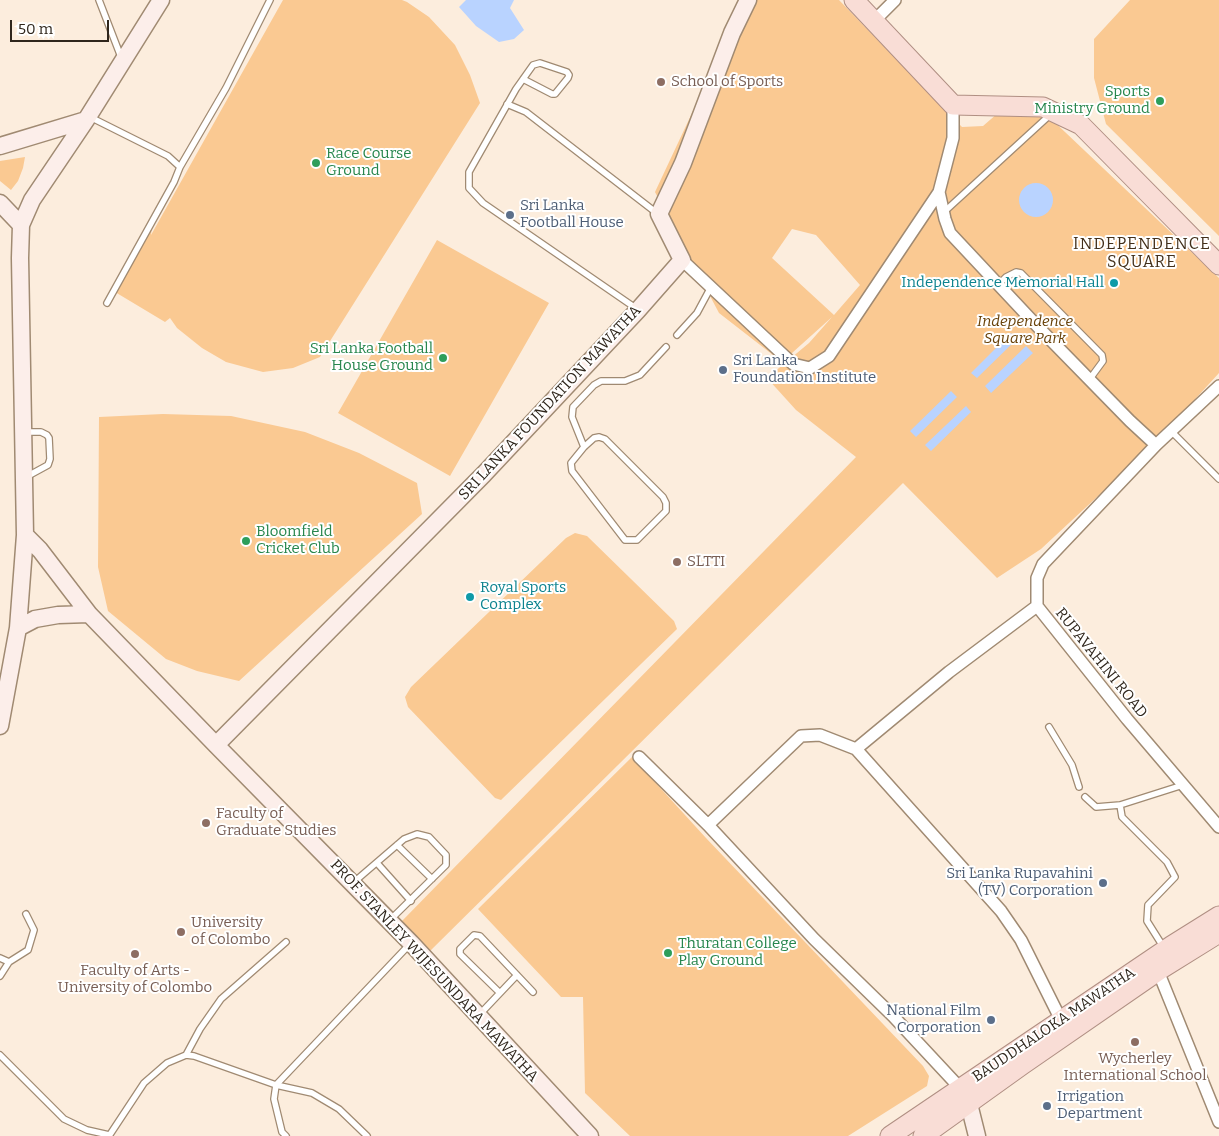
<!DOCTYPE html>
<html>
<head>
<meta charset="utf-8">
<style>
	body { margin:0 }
	#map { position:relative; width:1219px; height:1136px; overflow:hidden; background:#fceddd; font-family:Bitter,serif }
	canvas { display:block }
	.scale { position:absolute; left:10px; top:20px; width:99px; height:22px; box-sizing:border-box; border:2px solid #2f261c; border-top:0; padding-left:6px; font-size:15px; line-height:18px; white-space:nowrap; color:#2f261c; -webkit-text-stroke:4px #fff; paint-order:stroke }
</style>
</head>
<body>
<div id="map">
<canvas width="1219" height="1136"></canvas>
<div class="scale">50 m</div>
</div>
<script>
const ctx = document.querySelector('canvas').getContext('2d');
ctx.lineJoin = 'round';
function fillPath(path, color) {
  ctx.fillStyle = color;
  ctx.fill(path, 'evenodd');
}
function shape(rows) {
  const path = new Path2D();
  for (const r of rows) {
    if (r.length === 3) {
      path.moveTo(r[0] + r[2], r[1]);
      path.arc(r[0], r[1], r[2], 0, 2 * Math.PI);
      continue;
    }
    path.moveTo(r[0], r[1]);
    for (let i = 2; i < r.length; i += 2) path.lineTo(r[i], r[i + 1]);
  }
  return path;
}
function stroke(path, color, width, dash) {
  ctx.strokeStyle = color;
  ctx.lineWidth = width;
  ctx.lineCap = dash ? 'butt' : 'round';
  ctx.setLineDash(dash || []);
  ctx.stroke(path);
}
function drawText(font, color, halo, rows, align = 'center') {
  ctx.font = font + ' Bitter,serif';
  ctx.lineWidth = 4;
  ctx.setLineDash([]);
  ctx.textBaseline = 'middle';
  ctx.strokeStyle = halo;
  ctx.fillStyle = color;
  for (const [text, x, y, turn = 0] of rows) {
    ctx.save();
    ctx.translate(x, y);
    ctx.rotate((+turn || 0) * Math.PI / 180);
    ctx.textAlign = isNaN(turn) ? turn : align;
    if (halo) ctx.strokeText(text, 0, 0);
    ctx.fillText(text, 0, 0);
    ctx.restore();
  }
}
const green = shape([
	[283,0,402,0,407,2,429,17,455,45,470,75,480,103,320,357,293,368,263,372,226,362,202,348,177,328,170,318,165,322,115,292,152,226,151,235],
	[749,0,839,0,962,127,983,126,998,113,1046,114,1219,278,1219,373,1154,444,1041,549,997,578,903,483,428,953,401,922,856,457,796,410,767,378,809,343,832,317,782,362,719,313,655,192,715,64],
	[792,229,816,235,860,285,834,315,772,258],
	[1130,0,1219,0,1219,236,1106,124,1094,78,1094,39],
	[25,157,23,168,18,181,11,190,0,181,0,161],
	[437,240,549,303,450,476,338,413],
	[163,414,231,416,305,432,359,453,417,483,422,514,239,681,197,671,166,659,108,611,98,567,99,417],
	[575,533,587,536,674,621,677,629,501,800,495,798,408,707,405,697,411,687,566,538],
	[632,757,706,838,923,1066,929,1076,927,1086,848,1136,630,1136,585,1093,583,997,561,997,478,909]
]);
const water = shape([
	[466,0,514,0,510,8,524,30,514,39,499,42,476,26,459,7],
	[1036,200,17],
	[1011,333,1017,339,977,378,971,373],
	[1026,346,1033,353,991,393,985,386],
	[951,391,957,397,916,437,910,431],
	[966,406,971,412,931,451,925,445]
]);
const lane = shape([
	[99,0,121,57],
	[523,79,552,94,555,94,568,78,569,75,567,72,540,63,533,65,516,89,469,172,469,188,483,203,637,309],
	[507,104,526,112,658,214],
	[90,117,168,156,180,167,174,182,107,303],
	[180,167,226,88,270,0],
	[944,212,1051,114],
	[998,285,1006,277,1016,272,1021,273,1102,355,1103,361,1089,380],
	[677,335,697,313,711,287],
	[1171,431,1219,479],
	[25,432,41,432,47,435,49,438,50,459,48,465,26,477],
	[599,437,605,439,663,497,666,503,666,511,637,540,625,540,572,471,571,463,584,447,594,438,599,437],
	[584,447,572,417,573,407,594,385,601,381,625,381,640,375,666,347],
	[1049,727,1072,765,1079,787],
	[1085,797,1096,807,1120,805],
	[397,845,432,879],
	[377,863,411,901],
	[354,882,404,839,417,834,429,837,446,855,446,865,390,920],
	[1164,948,1147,921,1148,905,1175,877,1167,862,1122,817,1120,805,1183,785],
	[0,958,9,962,0,976],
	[9,962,28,950,34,930,26,914],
	[500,993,460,954,460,949,474,935,480,936,533,992],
	[480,1014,517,975],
	[0,1055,64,1119,87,1130,109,1135],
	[186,1055,200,1029,221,999,286,942],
	[109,1136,144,1083,167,1063,186,1055,194,1056,276,1085,312,1093,339,1109,367,1136],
	[286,1136,282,1132,274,1099,276,1085,410,944]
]);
const street = shape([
	[874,21,895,0],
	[953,105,953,138,939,192,945,219,950,233,1039,328,1130,421,1156,445,1219,386],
	[682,260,793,364,810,368,829,356,939,192],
	[1156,445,1043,564,1037,578,1037,606,1127,719,1219,827],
	[856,749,949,672,1037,606],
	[639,757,708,825,814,939,893,1016,961,1089],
	[708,825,801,736,820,735,856,749,1001,911,1021,940,1061,1020],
	[1158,971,1219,1122]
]);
const secondary = shape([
	[0,146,86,120],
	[0,203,21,225],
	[25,535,40,550,89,614,216,745,411,943,590,1136],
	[18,628,35,619,58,615,89,614],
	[0,726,18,628,25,535,20,258,21,225,32,200,86,120,161,0],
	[216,745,484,474,638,310,682,260,659,214,683,163,732,33,748,0],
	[963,1093,969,1104,977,1136]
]);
const primary = shape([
	[854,0,953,105,1043,107,1081,125,1219,265],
	[890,1136,1171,946,1219,916],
	[923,1136,1022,1065,1161,969,1219,933]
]);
const markers = [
	[661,82,5,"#8d6e63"],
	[1160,101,5,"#2e9e5b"],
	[316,163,5,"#2e9e5b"],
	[510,215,5,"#5c6f8a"],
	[1114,283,5,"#0f9aa8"],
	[443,358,5,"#2e9e5b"],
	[723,370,5,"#5c6f8a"],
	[246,541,5,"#2e9e5b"],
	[677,562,5,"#8d6e63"],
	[470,597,5,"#0f9aa8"],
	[206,823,5,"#8d6e63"],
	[1103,883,5,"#5c6f8a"],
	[181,932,5,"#8d6e63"],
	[668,953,5,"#2e9e5b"],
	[135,954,5,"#8d6e63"],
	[991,1020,5,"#5c6f8a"],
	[1135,1042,5,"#8d6e63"],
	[1047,1106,5,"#5c6f8a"]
];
const educationNames = [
	["School of Sports",671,82],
	["SLTTI",687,562],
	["Faculty of",216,814],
	["Graduate Studies",216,831],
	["University",191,923],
	["of Colombo",191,940],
	["Faculty of Arts -",135,971,"center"],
	["University of Colombo",135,988,"center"],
	["Wycherley",1135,1059,"center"],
	["International School",1135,1076,"center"]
];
const leisureNames = [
	["Sports",1150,92,"right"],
	["Ministry Ground",1150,109,"right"],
	["Race Course",326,154],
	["Ground",326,171],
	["Sri Lanka Football",433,349,"right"],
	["House Ground",433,366,"right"],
	["Bloomfield",256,532],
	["Cricket Club",256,549],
	["Thuratan College",678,944],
	["Play Ground",678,961]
];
const serviceNames = [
	["Sri Lanka",520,206],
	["Football House",520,223],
	["Sri Lanka",733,361],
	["Foundation Institute",733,378],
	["Sri Lanka Rupavahini",1093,874,"right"],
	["(TV) Corporation",1093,891,"right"],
	["National Film",981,1011,"right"],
	["Corporation",981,1028,"right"],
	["Irrigation",1057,1097],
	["Department",1057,1114]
];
const cultureNames = [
	["Independence Memorial Hall",1104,283],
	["Royal Sports",480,588,"left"],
	["Complex",480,605,"left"]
];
const parkNames = [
	["Independence",1025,322],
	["Square Park",1025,339]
];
const streetNames = [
	["SRI LANKA FOUNDATION MAWATHA",550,403,-47],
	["RUPAVAHINI ROAD",1101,663,51],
	["PROF. STANLEY WIJESUNDARA MAWATHA",434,971,47],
	["BAUDDHALOKA MAWATHA",1054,1025,-34]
];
const neighbourhoodNames = [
	["INDEPENDENCE",1142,245],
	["SQUARE",1142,263]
];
fillPath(green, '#fac992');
fillPath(water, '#b9d3ff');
stroke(lane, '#a08a72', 8);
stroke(street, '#a08a72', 14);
stroke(secondary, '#a08a72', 19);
stroke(primary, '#b08f83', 21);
stroke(lane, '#fff', 5.5);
stroke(street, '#fff', 11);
stroke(secondary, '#fceeea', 16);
stroke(primary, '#f9ddd6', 19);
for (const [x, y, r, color] of markers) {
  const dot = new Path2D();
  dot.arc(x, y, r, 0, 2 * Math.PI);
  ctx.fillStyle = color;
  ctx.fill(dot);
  stroke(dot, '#fff', 2);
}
drawText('15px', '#785e54', '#fff', educationNames, 'left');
drawText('15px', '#27864d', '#fff', leisureNames, 'left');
drawText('15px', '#4e5e75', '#fff', serviceNames, 'left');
drawText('15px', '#0d838f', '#fff', cultureNames, 'right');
drawText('italic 15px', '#684108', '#fff', parkNames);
drawText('15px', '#2f261c', '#fff', streetNames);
ctx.letterSpacing = '1px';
drawText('16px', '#422f1a', '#fff', neighbourhoodNames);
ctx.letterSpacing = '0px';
</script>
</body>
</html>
